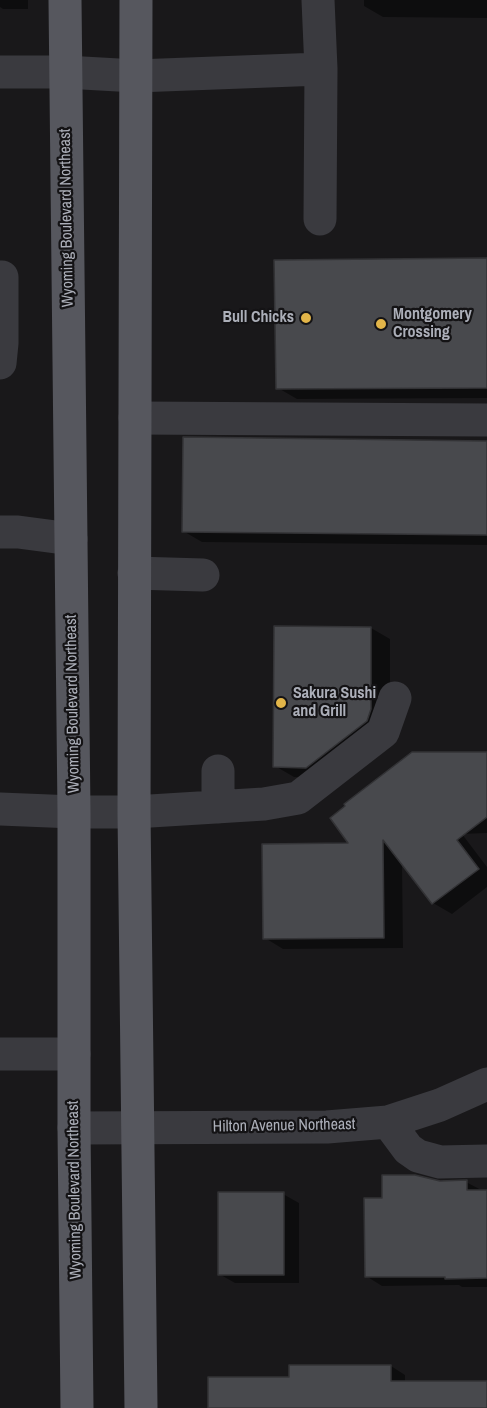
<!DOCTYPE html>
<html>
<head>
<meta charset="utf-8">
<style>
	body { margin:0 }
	canvas { display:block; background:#19181a }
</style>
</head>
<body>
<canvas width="487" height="1408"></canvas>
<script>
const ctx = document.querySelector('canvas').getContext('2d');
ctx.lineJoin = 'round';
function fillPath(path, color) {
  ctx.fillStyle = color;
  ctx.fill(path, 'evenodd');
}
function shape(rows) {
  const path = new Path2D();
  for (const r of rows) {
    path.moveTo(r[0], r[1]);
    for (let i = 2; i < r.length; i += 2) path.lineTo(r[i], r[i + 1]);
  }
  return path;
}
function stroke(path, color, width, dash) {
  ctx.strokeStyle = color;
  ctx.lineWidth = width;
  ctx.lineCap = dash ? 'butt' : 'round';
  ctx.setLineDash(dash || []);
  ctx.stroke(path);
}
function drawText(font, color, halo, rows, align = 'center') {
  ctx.font = font + ' "Archivo Narrow",sans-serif';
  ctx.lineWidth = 4.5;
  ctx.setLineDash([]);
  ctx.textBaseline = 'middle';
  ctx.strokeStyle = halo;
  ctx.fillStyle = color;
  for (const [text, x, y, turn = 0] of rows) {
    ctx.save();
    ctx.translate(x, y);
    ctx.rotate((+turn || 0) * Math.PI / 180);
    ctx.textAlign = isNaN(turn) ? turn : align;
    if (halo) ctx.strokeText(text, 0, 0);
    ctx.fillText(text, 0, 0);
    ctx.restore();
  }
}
const shadow = shape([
	[0,0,28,0,28,9,3,9,0,7],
	[364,0,487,0,487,18,383,17,364,6],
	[487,260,487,398,297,399,278,388],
	[487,442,487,545,202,542,183,531],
	[275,628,371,628,390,639,390,721,326,778,294,777,275,766],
	[487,753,487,833,462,834,487,867,487,887,452,914,433,903,402,862,403,948,283,949,265,938,351,844],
	[440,1182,466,1182,487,1193,487,1287,462,1287,459,1285,382,1286,366,1276,384,1199],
	[283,1194,299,1203,299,1283,235,1283,219,1274],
	[391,1366,405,1375,405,1382,487,1382,487,1408,209,1408,290,1379]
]);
const building = shape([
	[487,258,487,388,276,389,274,260,487,258],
	[183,437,487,441,487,535,182,532,183,437],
	[274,626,371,627,371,709,367,721,306,768,273,767,274,626],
	[412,752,487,752,487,817,457,840,479,869,432,904,383,840,384,938,263,939,262,844,348,843,330,818,345,806,344,804,412,752],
	[382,1175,415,1175,440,1181,467,1180,467,1190,487,1190,487,1278,445,1279,445,1277,365,1277,364,1198,382,1198,382,1175],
	[218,1192,284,1192,284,1275,218,1275,218,1192],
	[289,1365,391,1365,391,1381,487,1381,487,1408,208,1408,208,1377,289,1377,289,1365]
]);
const minor = shape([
	[318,0,321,69,320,219],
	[0,72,65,72,136,76,321,69],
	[0,277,2,277,2,343,0,363],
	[135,418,487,420],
	[0,532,18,532,71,539],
	[134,573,203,575],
	[218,771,218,807],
	[0,809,74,812,134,812,264,804,298,798,383,732,395,698],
	[0,1054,74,1054],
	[388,1122,408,1149,418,1156,440,1162,487,1161],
	[74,1128,327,1127,388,1122,440,1105,487,1084]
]);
const major = shape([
	[65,0,74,812,74,1128,77,1408],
	[136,0,134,812,141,1408]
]);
const markers = [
	[306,318,6,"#e2b549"],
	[381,324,6,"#e2b549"],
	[281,703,6,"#e2b549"]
];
const streetNames = [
	["Wyoming Boulevard Northeast",67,218,-91],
	["Wyoming Boulevard Northeast",73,704,-91],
	["Hilton Avenue Northeast",284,1126,-1],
	["Wyoming Boulevard Northeast",75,1190,-91]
];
const poiNames = [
	["Montgomery",393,315],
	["Crossing",393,333],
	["Bull Chicks",294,318,"right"],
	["Sakura Sushi",293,694],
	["and Grill",293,712]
];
fillPath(shadow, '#0007');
fillPath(building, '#48494d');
stroke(building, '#333336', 1.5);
stroke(minor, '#3a3a3f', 33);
stroke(major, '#56575e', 33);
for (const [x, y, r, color] of markers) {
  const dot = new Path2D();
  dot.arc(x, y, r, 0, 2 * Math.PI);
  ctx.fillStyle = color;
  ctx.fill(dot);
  stroke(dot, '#141315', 2);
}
drawText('16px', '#acafb9', '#141315', streetNames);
drawText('bold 16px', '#acafb9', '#141315', poiNames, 'left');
</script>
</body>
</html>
